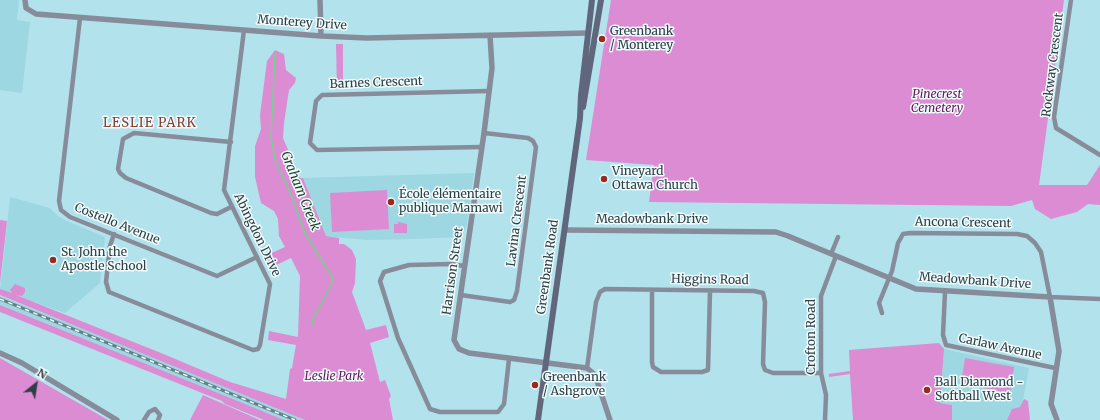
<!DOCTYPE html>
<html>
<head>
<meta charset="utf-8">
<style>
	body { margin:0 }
	#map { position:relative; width:1100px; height:420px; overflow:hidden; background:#b2e2ec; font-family:Merriweather,serif }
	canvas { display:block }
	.north { position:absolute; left:16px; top:364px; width:40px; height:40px; -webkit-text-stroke:3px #f2fbfd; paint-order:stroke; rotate:30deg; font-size:11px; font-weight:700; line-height:16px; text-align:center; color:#2d4044 }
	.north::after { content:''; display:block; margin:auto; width:14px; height:18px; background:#2d4044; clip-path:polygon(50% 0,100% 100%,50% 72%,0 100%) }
</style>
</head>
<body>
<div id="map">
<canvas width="1100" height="420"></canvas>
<div class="north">N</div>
</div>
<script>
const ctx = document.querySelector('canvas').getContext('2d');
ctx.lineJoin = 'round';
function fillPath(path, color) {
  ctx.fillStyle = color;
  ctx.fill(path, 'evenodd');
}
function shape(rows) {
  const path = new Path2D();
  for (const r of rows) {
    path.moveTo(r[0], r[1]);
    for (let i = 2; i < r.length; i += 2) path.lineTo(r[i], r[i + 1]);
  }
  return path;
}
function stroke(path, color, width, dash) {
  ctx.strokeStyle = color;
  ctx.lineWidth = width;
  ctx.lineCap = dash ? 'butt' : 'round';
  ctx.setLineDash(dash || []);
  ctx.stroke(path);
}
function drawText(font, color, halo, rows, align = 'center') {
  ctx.font = font + ' Merriweather,serif';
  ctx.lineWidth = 3;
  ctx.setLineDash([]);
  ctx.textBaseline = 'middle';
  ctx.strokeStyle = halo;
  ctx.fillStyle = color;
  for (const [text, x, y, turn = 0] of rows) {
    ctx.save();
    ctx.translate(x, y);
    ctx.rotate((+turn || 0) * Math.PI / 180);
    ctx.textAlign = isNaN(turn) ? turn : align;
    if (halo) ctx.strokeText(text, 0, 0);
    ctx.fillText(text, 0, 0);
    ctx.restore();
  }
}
const built = shape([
	[0,0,19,0,17,20,30,22,22,93,0,90],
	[474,173,467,224,462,237,412,239,366,240,326,236,303,178],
	[10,197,50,208,58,216,67,221,105,237,100,283,65,313,0,290],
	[0,296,91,332,305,420,284,420,0,305],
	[944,349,1029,368,1020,416,1021,420,952,420,952,405,940,403]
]);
const green = shape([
	[611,0,1064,0,1039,185,1087,185,1100,165,1100,205,1088,204,1077,212,1051,219,1035,209,1032,200,1011,206,649,202,654,165,586,160],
	[336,44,343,44,343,88,337,88],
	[275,50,284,54,286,70,296,78,295,83,289,90,284,123,283,138,300,178,303,178,326,236,339,238,339,244,344,244,352,250,356,259,355,283,352,292,366,330,386,325,389,337,370,343,380,382,385,380,391,396,389,399,393,420,305,420,0,295,0,289,12,293,10,290,15,284,25,288,25,292,22,296,16,295,161,353,230,382,286,399,290,369,292,368,296,345,268,340,269,331,298,337,300,276,291,258,270,268,265,256,285,247,279,236,278,219,274,211,261,203,255,177,255,146,261,129,260,115,267,61],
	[387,190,389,229,332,232,330,193],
	[0,220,7,221,0,283],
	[398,222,407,224,407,233,394,233,394,224,398,224],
	[0,305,223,395,284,420,264,420,225,404,222,401,0,312],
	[939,343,944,349,940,403,952,405,952,420,853,420,850,374,829,377,829,374,850,371,849,350],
	[0,358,108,420,0,420],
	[965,358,1014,367,1010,393,961,384],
	[203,395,237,410,260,420,190,420],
	[1024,399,1028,401,1030,420,1007,420,1012,409,1020,407]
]);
const stream = shape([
	[275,53,271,137,276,163,290,192,305,233,332,277,332,283,313,319,312,325]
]);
const minor = shape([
	[1071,0,1054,117,1056,128,1100,155],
	[80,18,59,201,61,210,70,217,217,276,257,257],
	[231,142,134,133,123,139,118,169,120,173,126,178,211,213,217,214,231,207],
	[482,147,317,150,310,143,316,101,322,95,489,91],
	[114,234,110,246,106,282,109,292,253,350,258,349,260,345,270,284,224,190,244,30],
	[831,254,838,237],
	[464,266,451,264,409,265,384,272,380,281,398,338,430,409,440,412,498,412,504,404,509,359],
	[652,290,652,362,653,367,661,372,702,372,708,370,710,291],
	[945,292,943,335,946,345,1055,368],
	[461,295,510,302,514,300,517,291,536,147,533,141,528,138,484,133],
	[882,313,879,303,892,271,898,243,903,234,910,233,1017,234,1027,236,1035,243,1041,252,1050,297,1100,299],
	[587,368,596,302,600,292,605,289,754,291,763,293,765,302,763,364,765,370,773,373,821,373],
	[144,420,149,412,155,409,160,415,158,420],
	[825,420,826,395,821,373,821,296,836,256]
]);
const tertiary = shape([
	[25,0,26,8,36,14,321,36,367,38,588,33],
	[320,0,321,36],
	[490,35,492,68,484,133,454,340,459,349,469,353,587,368,595,375,610,420],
	[565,230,776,232,788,236,916,289,1050,297,1059,351,1051,404,1057,420],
	[0,353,22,363,117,420]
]);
const secondary = shape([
	[583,107,601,0],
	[538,420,580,118,581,95,592,0]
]);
const rail = shape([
	[0,299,295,420]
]);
const markers = [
	[602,39,4,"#962c1d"],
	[604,179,4,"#962c1d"],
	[391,202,4,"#962c1d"],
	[53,260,4,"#962c1d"],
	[535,385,4,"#962c1d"],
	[927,390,4,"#962c1d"]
];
const streetNames = [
	["Monterey Drive",302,23,4],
	["Rockway Crescent",1053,65,-83],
	["Barnes Crescent",376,83,-2],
	["Meadowbank Drive",652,220],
	["Lavina Crescent",517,221,-83],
	["Ancona Crescent",963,223,1],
	["Costello Avenue",117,224,22],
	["Abingdon Drive",257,235,64],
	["Greenbank Road",548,267,-82],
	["Harrison Street",453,271,-82],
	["Higgins Road",710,280,1],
	["Meadowbank Drive",975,281,4],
	["Crofton Road",812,337,-90],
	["Carlaw Avenue",1000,347,12]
];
const poiNames = [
	["Greenbank",610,32],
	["/ Monterey",610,46],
	["Vineyard",612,172],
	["Ottawa Church",612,186],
	["École élémentaire",399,195],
	["publique Mamawi",399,209],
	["St. John the",61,253],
	["Apostle School",61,267],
	["Greenbank",543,378],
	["/ Ashgrove",543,392],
	["Ball Diamond -",935,383],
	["Softball West",935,397]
];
const parkNames = [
	["Pinecrest",937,95],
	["Cemetery",937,109],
	["Leslie Park",334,377]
];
const neighbourhoodNames = [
	["LESLIE PARK",150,123]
];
const waterNames = [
	["Graham Creek",300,191,68]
];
fillPath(built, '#9dd7e2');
fillPath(green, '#db8cd2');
stroke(stream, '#73d38d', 1.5);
stroke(minor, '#878c9b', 4.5);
stroke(tertiary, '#878c9b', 5.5);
stroke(secondary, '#60677c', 6);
stroke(rail, '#638288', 3);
stroke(rail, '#f2fbfd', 1.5, [4.5]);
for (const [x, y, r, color] of markers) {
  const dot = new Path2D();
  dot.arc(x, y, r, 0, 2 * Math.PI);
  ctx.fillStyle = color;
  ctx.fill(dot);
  stroke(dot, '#f2fbfd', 1.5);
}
drawText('12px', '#2d4044', '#f2fbfd', streetNames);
drawText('12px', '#2d4044', '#f2fbfd', poiNames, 'left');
drawText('italic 12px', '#5e1659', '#f2fbfd', parkNames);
ctx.letterSpacing = '1px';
drawText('13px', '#863f33', '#f2fbfd', neighbourhoodNames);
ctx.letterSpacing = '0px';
drawText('italic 13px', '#1c4327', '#f2fbfd', waterNames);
</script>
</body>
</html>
